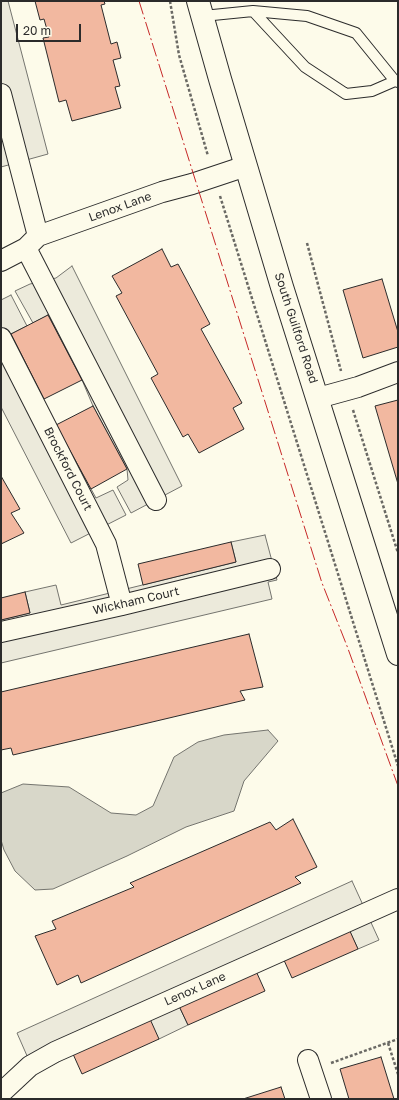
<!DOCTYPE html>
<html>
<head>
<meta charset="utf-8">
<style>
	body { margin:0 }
	#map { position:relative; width:399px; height:1100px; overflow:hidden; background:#fdfbea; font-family:"Golos Text",sans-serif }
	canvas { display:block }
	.frame { position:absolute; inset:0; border:2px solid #2b2b2b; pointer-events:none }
	.scale { position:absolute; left:16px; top:24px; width:65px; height:18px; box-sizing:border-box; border:2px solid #2b2b2b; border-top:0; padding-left:5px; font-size:12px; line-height:14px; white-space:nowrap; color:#2b2b2b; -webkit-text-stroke:3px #fdfbea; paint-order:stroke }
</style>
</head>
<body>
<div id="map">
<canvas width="399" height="1100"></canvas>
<div class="frame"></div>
<div class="scale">20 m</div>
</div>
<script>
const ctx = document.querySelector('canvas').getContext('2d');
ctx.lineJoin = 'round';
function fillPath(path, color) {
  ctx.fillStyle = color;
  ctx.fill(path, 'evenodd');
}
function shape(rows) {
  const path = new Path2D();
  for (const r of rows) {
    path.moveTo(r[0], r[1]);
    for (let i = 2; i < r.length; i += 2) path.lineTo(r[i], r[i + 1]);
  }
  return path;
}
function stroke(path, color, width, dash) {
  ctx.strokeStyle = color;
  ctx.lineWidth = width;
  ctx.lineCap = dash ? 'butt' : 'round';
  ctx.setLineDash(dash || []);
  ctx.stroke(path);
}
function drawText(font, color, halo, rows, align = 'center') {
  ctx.font = font + ' "Golos Text",sans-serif';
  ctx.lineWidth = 3;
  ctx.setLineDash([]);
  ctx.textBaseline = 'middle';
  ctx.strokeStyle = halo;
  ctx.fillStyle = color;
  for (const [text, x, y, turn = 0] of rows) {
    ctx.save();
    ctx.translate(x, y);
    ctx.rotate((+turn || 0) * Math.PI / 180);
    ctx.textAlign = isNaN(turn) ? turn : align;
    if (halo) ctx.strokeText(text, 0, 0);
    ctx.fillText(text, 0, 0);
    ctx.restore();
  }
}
const parking = shape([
	[1,1,8,1,48,154,1,167,1,1],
	[72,266,182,486,131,513,117,487,128,480,127,469,93,406,82,380,48,315,33,323,15,291,30,284,56,278,72,266],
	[11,295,27,326,11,334,56,425,96,498,113,490,126,515,71,543,1,407,1,300,11,295],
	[265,535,277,580,268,582,272,599,1,663,1,620,30,613,25,592,56,585,61,605,236,562,231,542,265,535],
	[352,881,379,940,358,949,349,930,179,1006,188,1025,159,1039,73,1054,35,1074,17,1033,352,881]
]);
const water = shape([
	[268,730,278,741,244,781,234,811,186,827,127,856,53,889,35,890,15,871,4,850,1,840,1,793,23,784,69,787,111,813,136,815,153,806,174,757,198,742,224,735,268,730]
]);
const building = shape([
	[35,1,104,1,105,4,101,5,111,44,117,42,121,58,113,60,120,86,115,87,121,108,72,121,66,100,59,102,43,38,49,37,44,19,40,20,35,1],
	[162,249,171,267,178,264,210,324,201,329,242,403,233,408,244,429,199,453,188,434,183,437,151,378,158,374,116,296,122,293,112,276,162,249],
	[382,279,398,332,398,347,363,358,343,290,382,279],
	[48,315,82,380,44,399,11,334,48,315],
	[398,400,398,484,375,406,398,400],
	[93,406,127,469,91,489,56,425,93,406],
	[1,476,20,509,11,513,24,533,1,544,1,476],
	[231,542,236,562,143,585,138,564,231,542],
	[25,592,30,613,1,620,1,598,25,592],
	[249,634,263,687,240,691,245,700,13,755,11,748,1,750,1,692,249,634],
	[293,819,317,867,295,877,301,883,81,983,78,975,57,985,35,936,56,929,52,921,134,887,130,883,270,822,276,830,293,819],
	[349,929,358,949,292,978,283,958,349,929],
	[256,971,265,991,188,1025,179,1006,256,971],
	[150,1019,159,1039,82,1074,73,1054,150,1019],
	[381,1057,394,1099,349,1099,340,1069,381,1057],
	[281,1087,285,1099,243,1099,281,1087]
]);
const path = shape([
	[170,1,179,55,208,156],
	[220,196,398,766],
	[307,243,341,371],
	[353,410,398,553],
	[388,1043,398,1074],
	[331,1063,398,1039]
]);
const lane = shape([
	[253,11,307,16,356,33,395,81],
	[203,16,253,11,305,67,346,94,372,91,395,81,398,82]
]);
const street = shape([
	[1,94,38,236],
	[26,248,156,500],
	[1,261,26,248,38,236,162,192,192,184,246,166],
	[1,338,106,544,122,605],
	[318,398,358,387,398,372],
	[1,632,122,605,270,569],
	[308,1060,321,1099],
	[1,1093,30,1066,55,1052,398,899]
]);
const secondary = shape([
	[198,1,220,79,282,287,398,654]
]);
const power = shape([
	[139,1,322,583,347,646,398,786]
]);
const streetNames = [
	["Lenox Lane",120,207,-20],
	["South Guilford Road",296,328,72],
	["Brockford Court",68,469,63],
	["Wickham Court",136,601,-13],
	["Lenox Lane",195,989,-24]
];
fillPath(parking, '#eceadb');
stroke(parking, '#74746e', 1);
fillPath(water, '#d8d7c9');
stroke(water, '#74746e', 1);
fillPath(building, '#f2b8a0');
stroke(building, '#2b2b2b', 1);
stroke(lane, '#2b2b2b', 12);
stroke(street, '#2b2b2b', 22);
stroke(secondary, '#2b2b2b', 24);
stroke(path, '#6a6964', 2.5, [3, 2]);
stroke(lane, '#fdfbea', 10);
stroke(street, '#fdfbea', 20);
stroke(secondary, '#fdfbea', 22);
stroke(power, '#c62828', 1, [14, 3, 2, 3]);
drawText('12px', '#2b2b2b', '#fdfbea', streetNames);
</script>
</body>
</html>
